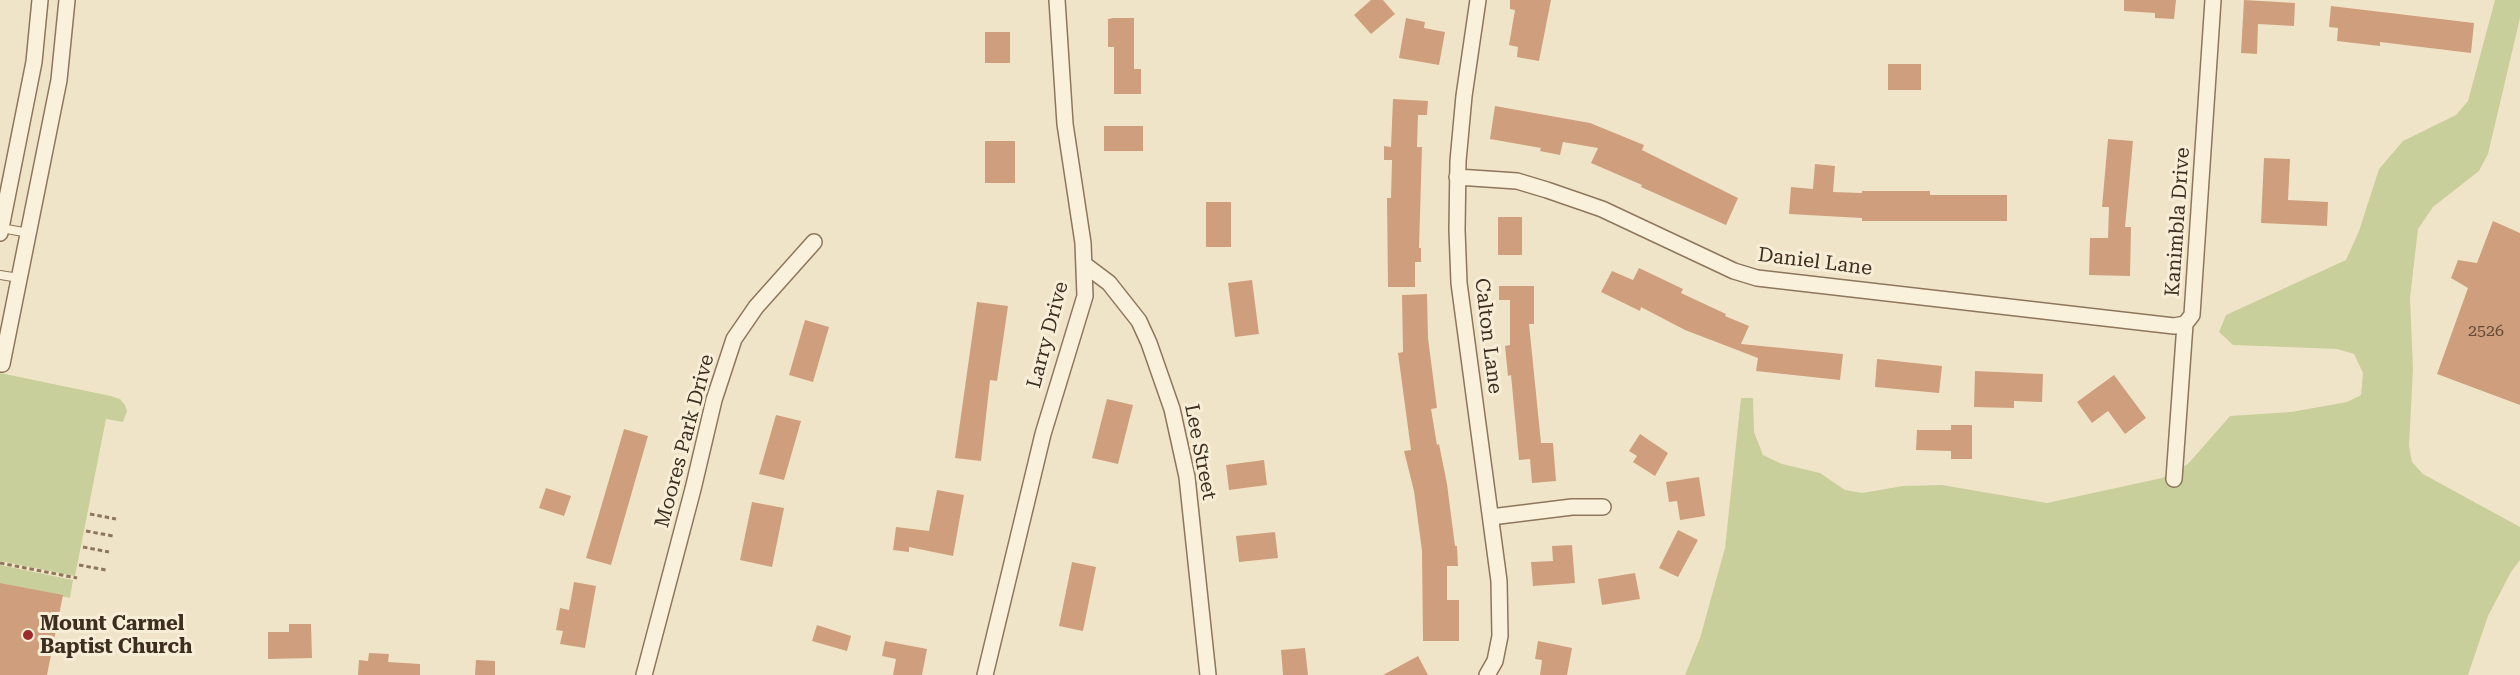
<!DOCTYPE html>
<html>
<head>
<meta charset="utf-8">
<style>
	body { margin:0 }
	canvas { display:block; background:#f0e4c8 }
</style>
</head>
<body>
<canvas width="2520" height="675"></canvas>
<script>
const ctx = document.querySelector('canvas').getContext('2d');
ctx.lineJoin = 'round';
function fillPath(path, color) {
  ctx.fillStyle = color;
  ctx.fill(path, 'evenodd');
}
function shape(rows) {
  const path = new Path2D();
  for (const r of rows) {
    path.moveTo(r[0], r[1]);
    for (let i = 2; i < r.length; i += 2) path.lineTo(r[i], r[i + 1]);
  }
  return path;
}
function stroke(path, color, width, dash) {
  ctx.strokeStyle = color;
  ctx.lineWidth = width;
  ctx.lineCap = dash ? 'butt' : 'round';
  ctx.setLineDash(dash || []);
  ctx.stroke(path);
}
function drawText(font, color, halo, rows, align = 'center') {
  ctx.font = font + ' "Roboto Serif",serif';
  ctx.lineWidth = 6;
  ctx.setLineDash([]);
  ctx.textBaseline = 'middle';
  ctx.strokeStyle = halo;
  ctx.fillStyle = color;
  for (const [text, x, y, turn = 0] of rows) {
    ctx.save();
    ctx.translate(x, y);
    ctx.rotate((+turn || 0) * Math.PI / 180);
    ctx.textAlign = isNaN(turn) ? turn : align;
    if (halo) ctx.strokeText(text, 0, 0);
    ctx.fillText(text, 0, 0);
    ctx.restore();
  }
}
const green = shape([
	[2495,0,2520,0,2520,18,2488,154,2479,171,2433,207,2418,229,2410,298,2413,369,2409,446,2412,462,2423,474,2520,527,2520,560,2511,572,2488,616,2468,675,1685,675,1700,638,1725,548,1741,398,1753,398,1754,432,1763,455,1782,464,1820,473,1845,490,1862,493,1903,486,1942,485,2047,503,2162,478,2188,464,2230,416,2291,412,2347,402,2361,395,2363,373,2354,354,2337,349,2233,345,2219,332,2226,315,2346,260,2359,231,2379,169,2403,141,2456,115,2468,101],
	[0,373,111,396,120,399,125,405,127,411,123,422,106,419,75,576,0,561],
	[0,565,73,580,70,598,0,583]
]);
const building = shape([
	[1371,0,1383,0,1395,14,1371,34,1354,15],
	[1510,0,1551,0,1539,61,1517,57,1518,47,1509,45,1515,10,1510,9],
	[2124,0,2176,0,2174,19,2155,18,2155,13,2124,11],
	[2244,0,2295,3,2294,26,2258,24,2257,54,2241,53],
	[2331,6,2474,23,2471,53,2380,42,2380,46,2337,41,2338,28,2329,27],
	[1113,18,1134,18,1134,69,1141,69,1141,94,1114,94,1114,47,1108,47,1108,19],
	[1406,18,1425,22,1424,28,1445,32,1439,65,1399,58],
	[985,32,1010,32,1010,63,985,63],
	[1888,64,1921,64,1921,90,1888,90],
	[1393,99,1428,101,1427,115,1418,115,1417,147,1422,147,1419,248,1421,248,1421,262,1415,262,1415,287,1388,287,1387,198,1391,198,1392,160,1384,160,1384,146,1391,147],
	[1495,106,1590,123,1644,145,1642,150,1738,198,1726,225,1641,187,1642,185,1591,163,1598,148,1563,142,1560,155,1540,151,1541,148,1490,139],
	[1104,126,1143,126,1143,151,1104,151],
	[2108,139,2133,141,2125,227,2131,227,2130,276,2089,275,2090,238,2108,238,2109,207,2102,207],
	[985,141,1015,141,1015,183,985,183],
	[2264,158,2290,159,2288,200,2328,202,2327,226,2261,223],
	[1815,164,1835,166,1833,192,1862,193,1862,191,1930,191,1930,195,2007,195,2007,221,1862,221,1862,218,1789,214,1791,187,1813,189],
	[1206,202,1231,202,1231,247,1206,247],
	[1498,217,1522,217,1522,255,1498,255],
	[2493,221,2520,233,2520,405,2437,374,2468,288,2451,278,2458,260,2477,263],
	[1639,268,1683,289,1681,293,1726,314,1725,316,1749,326,1741,344,1843,354,1840,380,1756,371,1758,358,1685,330,1641,307,1640,311,1601,292,1612,271,1633,280],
	[1252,280,1259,334,1235,337,1228,283],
	[1499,286,1534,286,1534,324,1529,324,1541,443,1553,443,1556,481,1532,483,1530,459,1519,460,1511,375,1508,376,1505,346,1510,345,1510,300,1499,300],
	[1427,294,1428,338,1437,408,1431,409,1437,445,1439,444,1447,484,1455,546,1457,546,1458,566,1447,566,1447,600,1459,600,1459,641,1423,641,1422,551,1414,491,1404,451,1411,450,1398,353,1403,352,1402,295],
	[977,302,1008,306,997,381,990,380,981,461,955,458],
	[805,320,829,327,813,382,789,375],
	[1877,359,1942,366,1939,393,1875,387],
	[1975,371,2043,374,2042,402,2014,401,2014,408,1974,407],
	[2114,375,2146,418,2125,434,2108,411,2092,423,2077,402],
	[1107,399,1133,405,1118,464,1092,458],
	[776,415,801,421,784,480,759,474],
	[1951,425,1972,425,1972,459,1951,459,1951,451,1916,450,1917,430,1951,430],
	[624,429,648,436,611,565,586,558],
	[1640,434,1668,453,1655,476,1633,462,1637,456,1629,451],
	[1264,460,1267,485,1229,490,1226,465],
	[1699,477,1705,516,1680,520,1677,501,1669,502,1666,482],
	[546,488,571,496,564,516,539,508],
	[937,490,964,495,953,556,909,547,909,552,893,550,896,527,929,531],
	[752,502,784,508,772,567,740,560],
	[1678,530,1698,540,1678,577,1659,568],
	[1275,532,1278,558,1239,562,1236,536],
	[1572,545,1575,583,1533,586,1531,562,1553,561,1552,546],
	[1072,562,1096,567,1083,631,1059,626],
	[1635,573,1640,599,1602,605,1598,579],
	[574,582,596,586,585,648,560,644,563,631,556,630,560,608,569,610],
	[0,583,63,595,47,675,0,675],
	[289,624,311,624,312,658,268,659,268,632,289,632],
	[817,625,851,636,847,651,812,641],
	[885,641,927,649,922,675,893,675,896,659,882,656],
	[1538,641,1572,648,1567,675,1540,675,1542,660,1535,659],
	[1305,648,1308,675,1283,675,1281,650],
	[369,653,389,654,388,662,420,664,420,675,358,675,359,660,368,661],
	[1418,656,1428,675,1383,675],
	[476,660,495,661,495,675,475,675]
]);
const path = shape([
	[90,514,116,519],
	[86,531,113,536],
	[83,547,109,552],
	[0,563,77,578],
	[79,565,106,570]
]);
const service = shape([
	[1,228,29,233],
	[0,275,19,278]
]);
const minor = shape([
	[1478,0,1464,96,1458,161,1457,230,1459,283,1499,581,1500,636,1495,661,1487,675],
	[1457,177,1517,181,1547,190,1602,209,1734,271,1757,278,2174,326,2185,324],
	[0,233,34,62,40,0],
	[1085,265,1109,283,1139,321,1149,343,1172,409,1187,477,1208,675],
	[0,364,2,364,59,80,67,0],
	[2174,479,2185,324,2192,315,2213,0],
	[1491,517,1572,507,1603,507],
	[644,675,693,489,714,400,734,339,756,307,814,242],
	[985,675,1043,434,1085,296,1083,243,1065,124,1057,0]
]);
const markers = [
	[28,635,6,"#9e2a2b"]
];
const numberNames = [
	["2526",2486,331]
];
const streetNames = [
	["Kanimbla Drive",2178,222,-86],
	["Daniel Lane",1815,262,7],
	["Larry Drive",1048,335,-75],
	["Calton Lane",1488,336,83],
	["Moores Park Drive",685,441,-75],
	["Lee Street",1200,452,79]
];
const poiNames = [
	["Mount Carmel",40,624],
	["Baptist Church",40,647]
];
fillPath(green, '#c9cf9b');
fillPath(building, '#cf9f7d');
stroke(service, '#8d765c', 10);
stroke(minor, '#8d765c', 18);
stroke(path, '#8d765c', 3, [4.5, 3]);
stroke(service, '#faf1dc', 8);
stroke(minor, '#faf1dc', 15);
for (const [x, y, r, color] of markers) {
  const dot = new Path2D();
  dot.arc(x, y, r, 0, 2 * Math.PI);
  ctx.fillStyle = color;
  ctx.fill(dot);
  stroke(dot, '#f7eed8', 2);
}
drawText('16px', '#624a37', null, numberNames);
drawText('20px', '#3d2e20', '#f7eed8', streetNames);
drawText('bold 20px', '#3d2e20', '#f7eed8', poiNames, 'left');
</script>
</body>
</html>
